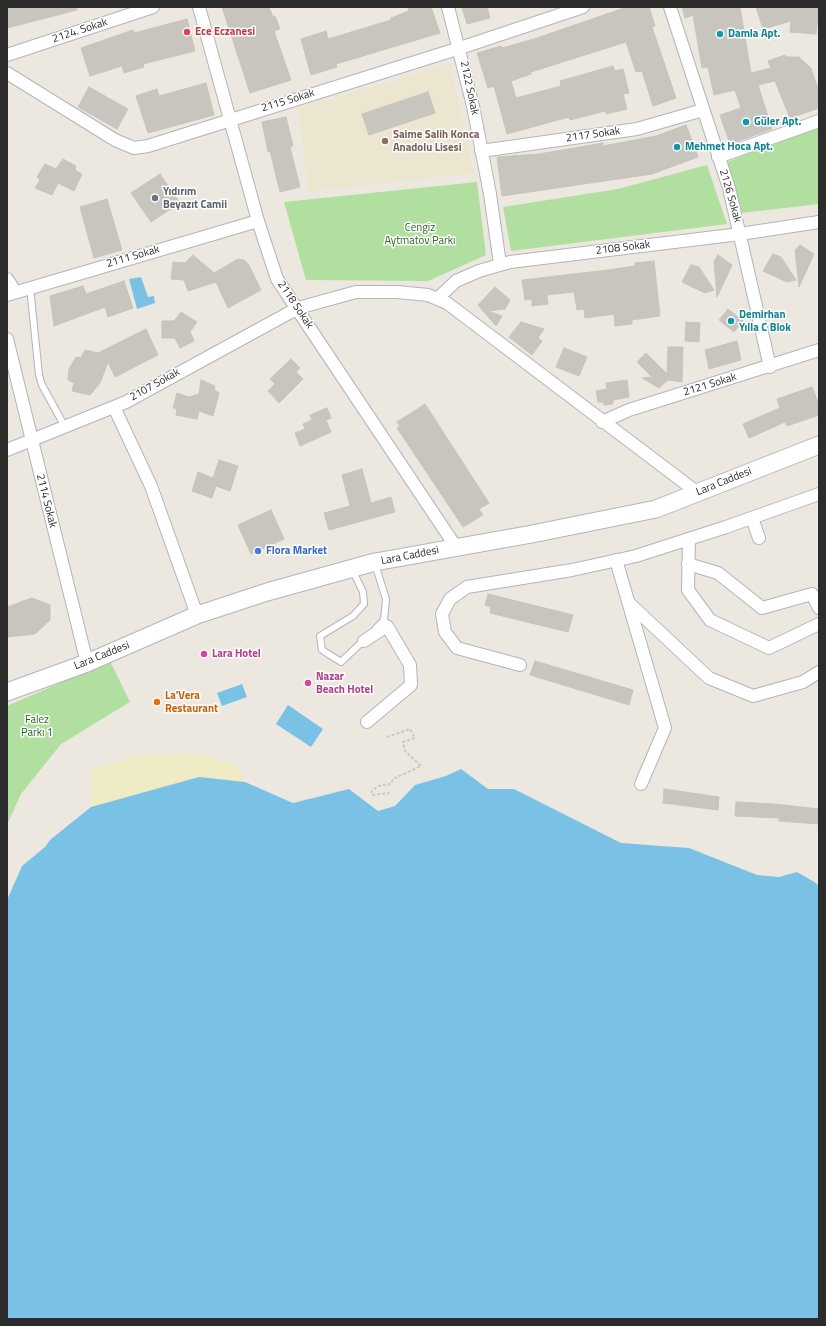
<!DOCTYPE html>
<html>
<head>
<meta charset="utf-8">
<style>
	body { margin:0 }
	#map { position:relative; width:826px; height:1326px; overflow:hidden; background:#ece8df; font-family:"Titillium Web",sans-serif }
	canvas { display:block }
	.frame { position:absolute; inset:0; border:8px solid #2c2c2c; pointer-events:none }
</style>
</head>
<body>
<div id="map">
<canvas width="826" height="1326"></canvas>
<div class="frame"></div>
</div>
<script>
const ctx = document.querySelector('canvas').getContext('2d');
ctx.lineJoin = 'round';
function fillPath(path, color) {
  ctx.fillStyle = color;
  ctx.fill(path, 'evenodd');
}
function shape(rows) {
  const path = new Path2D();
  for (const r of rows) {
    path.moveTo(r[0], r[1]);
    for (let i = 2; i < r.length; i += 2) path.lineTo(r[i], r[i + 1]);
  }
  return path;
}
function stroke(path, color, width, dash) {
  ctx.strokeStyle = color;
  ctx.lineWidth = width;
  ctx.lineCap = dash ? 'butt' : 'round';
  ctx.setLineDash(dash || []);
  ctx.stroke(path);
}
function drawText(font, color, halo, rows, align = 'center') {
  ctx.font = font + ' "Titillium Web",sans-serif';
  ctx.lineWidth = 3;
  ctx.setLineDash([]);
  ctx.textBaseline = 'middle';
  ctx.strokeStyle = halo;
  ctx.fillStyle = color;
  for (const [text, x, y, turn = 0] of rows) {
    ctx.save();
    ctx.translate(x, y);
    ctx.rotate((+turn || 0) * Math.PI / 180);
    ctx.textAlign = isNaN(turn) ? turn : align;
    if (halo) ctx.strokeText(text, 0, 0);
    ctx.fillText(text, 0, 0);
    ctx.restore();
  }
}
const education = shape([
	[450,63,474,173,309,192,298,109]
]);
const green = shape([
	[819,127,819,204,741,213,727,162,784,139],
	[707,165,727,224,511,251,503,207,618,189],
	[477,182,486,255,428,281,306,280,284,202],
	[110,661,130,702,61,744,21,794,7,825,7,706]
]);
const sand = shape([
	[194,754,215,759,238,767,245,782,199,777,91,807,92,768,141,755]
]);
const water = shape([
	[141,277,148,297,154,296,155,303,137,309,129,279],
	[242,684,247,697,222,706,217,693],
	[288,705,323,729,311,747,276,724],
	[461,769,488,789,514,789,621,843,689,848,757,875,779,877,797,872,816,883,819,887,819,1319,7,1319,7,900,22,866,45,847,50,840,91,807,199,777,245,782,293,803,349,789,378,811,395,806,415,785,446,776]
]);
const building = shape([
	[7,7,77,7,77,10,7,28,7,7],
	[222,7,269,7,273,17,275,16,280,29,274,31,291,80,250,93,222,7],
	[408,7,431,7,440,33,336,64,337,67,311,75,301,39,326,31,328,39,391,20,391,18,409,11,408,7],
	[462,7,487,7,490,18,467,24,462,7],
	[627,7,649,7,655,26,652,27,676,98,653,106,642,71,636,72,626,42,531,72,531,74,511,81,516,98,561,86,560,81,613,66,615,71,623,69,629,93,623,94,627,109,606,114,605,111,570,120,569,117,507,134,494,86,488,88,477,53,501,46,502,48,537,38,627,7],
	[682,7,740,7,751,73,771,68,768,61,785,55,786,57,799,57,811,68,817,86,819,85,819,108,790,118,775,81,758,85,772,129,730,144,720,115,741,108,735,90,714,95,708,67,702,68,693,15,685,18,682,7],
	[756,7,819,7,816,34,790,32,791,21,763,29,756,7],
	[187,19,195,51,143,64,144,67,124,73,122,66,90,76,81,48,133,30,134,33,187,19],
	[206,83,214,115,148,133,136,96,157,89,159,96,206,83],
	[89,87,128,109,117,129,78,107,89,87],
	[428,92,435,113,369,135,362,114,428,92],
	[286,117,293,146,290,147,300,187,280,192,270,151,268,152,262,122,286,117],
	[686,125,698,157,652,174,502,196,497,157,539,154,603,143,603,146,656,136,686,125],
	[63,159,76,166,75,170,82,174,74,191,58,183,52,195,35,188,40,180,37,177,45,164,56,169,63,159],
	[160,174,180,203,151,222,131,193,160,174],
	[107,199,122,250,94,258,80,207,107,199],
	[800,245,814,254,799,287,795,250,800,245],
	[773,254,781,257,796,280,787,282,763,271,773,254],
	[193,255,214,273,238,259,244,260,249,265,261,290,228,308,216,282,188,291,184,280,171,279,173,262,185,263,193,255],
	[718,255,732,265,717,297,714,261,718,255],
	[654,261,660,316,632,320,632,324,615,326,614,314,585,318,584,309,577,310,574,292,547,295,548,304,532,306,532,299,525,300,522,280,608,270,635,266,635,263,654,261],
	[691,265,699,267,714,290,705,293,682,282,691,265],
	[124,281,133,308,108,317,105,307,54,326,50,296,83,286,86,294,124,281],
	[495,287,510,300,505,309,488,311,502,316,496,326,478,305,495,287],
	[728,309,743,321,734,332,719,320,728,309],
	[181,312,197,322,190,332,194,341,180,348,175,338,162,338,162,321,174,321,181,312],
	[521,322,544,329,538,338,542,341,532,355,509,337,521,322],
	[686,322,700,323,699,342,685,341,686,322],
	[146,329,158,355,115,377,108,362,100,383,90,395,72,391,74,383,68,380,69,369,76,357,81,358,85,350,98,353,146,329],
	[737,341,741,360,709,369,705,350,737,341],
	[668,347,683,347,682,382,668,380,659,388,642,378,652,377,637,362,646,353,667,374,668,347],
	[564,348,587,357,579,376,556,367,564,348],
	[291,359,300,368,296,372,303,379,279,403,268,391,275,384,270,379,291,359],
	[201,380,215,386,214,390,219,393,213,416,199,411,197,419,176,415,177,409,173,408,177,393,189,397,199,394,201,380],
	[627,380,629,397,613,400,613,404,604,405,603,402,598,402,596,391,607,389,606,383,627,380],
	[812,387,819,405,819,415,787,426,785,422,749,438,743,424,780,408,777,399,812,387],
	[425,404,489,503,479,509,483,515,463,527,397,428,400,426,397,422,425,404],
	[327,408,331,418,326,420,331,432,300,446,295,433,305,429,303,424,312,420,310,415,327,408],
	[219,460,238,466,230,491,216,486,212,498,192,491,198,472,213,478,219,460],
	[362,469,371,503,391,497,395,512,329,530,324,513,350,506,342,475,362,469],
	[271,510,284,539,251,554,238,525,271,510],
	[488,594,573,615,568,632,490,613,491,607,485,605,488,594],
	[32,598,50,605,50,620,35,634,7,637,7,607,32,598],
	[535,661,633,690,629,705,530,675,535,661],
	[664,789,719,797,718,810,663,803,664,789],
	[736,802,774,804,819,809,819,824,779,821,779,818,735,816,736,802]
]);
const path = shape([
	[387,737,410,729,415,738,403,742,405,751,421,766,393,779,391,784,378,786,372,791,372,795,390,793]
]);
const lane = shape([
	[30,287,39,375,42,385,65,427],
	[375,564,386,599,384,620,376,628],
	[352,569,363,592,364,604,353,616,320,636,322,650,341,662,364,640]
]);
const street = shape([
	[199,7,258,221,277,279,456,547],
	[448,7,473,106,490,194,500,264],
	[670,7,729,188,770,367],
	[7,55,153,7],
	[7,73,115,140,134,148,148,146,460,48,583,7],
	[481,151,637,129,703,110],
	[718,157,819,121],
	[7,279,15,291],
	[7,295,258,221],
	[437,299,456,281,479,271,510,262,740,234,819,222],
	[7,339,87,663],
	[114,407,151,486,197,615],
	[602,422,629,410,819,350],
	[7,450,126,402,298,308,356,292,397,292,428,295,447,303,698,493],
	[752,518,759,538],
	[689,539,688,590,710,620,769,648,819,624],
	[616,560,665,728,641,784],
	[688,564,718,573,762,608,812,594,819,608],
	[630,604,709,678,753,696,803,682,819,672],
	[364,641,387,626,410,665,411,685,367,722],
	[520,665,457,648,445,632,442,614,450,599,467,587,572,570,636,556,726,527,819,494]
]);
const secondary = shape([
	[7,692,87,663,197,615,267,592,375,562,532,534,656,509,819,445]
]);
const markers = [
	[187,32,4,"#e0444e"],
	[720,34,4,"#0f9aa8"],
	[746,122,4,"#0f9aa8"],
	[385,141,4,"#8d6e63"],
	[677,147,4,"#0f9aa8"],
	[155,198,4,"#6b7280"],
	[731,321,4,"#0f9aa8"],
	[258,551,4,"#3f7fe0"],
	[204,654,4,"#d1479c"],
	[308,683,4,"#d1479c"],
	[157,702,4,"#e8710a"]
];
const streetNames = [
	["2124. Sokak",80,31,-18],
	["2122 Sokak",469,88,78],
	["2115 Sokak",288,101,-17],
	["2117 Sokak",593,135,-8],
	["2126 Sokak",730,196,74],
	["2108 Sokak",623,248,-7],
	["2111 Sokak",133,257,-16],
	["2118 Sokak",295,305,56],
	["2107 Sokak",155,385,-29],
	["2121 Sokak",710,385,-17],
	["Lara Caddesi",724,482,-22],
	["2114 Sokak",46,501,76],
	["Lara Caddesi",410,556,-11],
	["Lara Caddesi",102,656,-22]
];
const healthNames = [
	["Ece Eczanesi",195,32]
];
const cultureNames = [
	["Damla Apt.",728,34],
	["Güler Apt.",754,122],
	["Mehmet Hoca Apt.",685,147],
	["Demirhan",739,315],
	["Yılla C Blok",739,328]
];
const educationNames = [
	["Saime Salih Konca",393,135],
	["Anadolu Lisesi",393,148]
];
const worshipNames = [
	["Yıdırım",163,192],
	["Beyazıt Camii",163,205]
];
const parkNames = [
	["Cengiz",420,228],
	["Aytmatov Parkı",420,241],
	["Falez",37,720],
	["Parkı 1",37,733]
];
const shopNames = [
	["Flora Market",266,551]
];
const hotelNames = [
	["Lara Hotel",212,654],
	["Nazar",316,677],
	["Beach Hotel",316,690]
];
const foodNames = [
	["La'Vera",165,696],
	["Restaurant",165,709]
];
fillPath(education, '#ece5d0');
fillPath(green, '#b0dfa0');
fillPath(sand, '#efebc5');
fillPath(water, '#7ac1e6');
fillPath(building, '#c8c4be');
stroke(building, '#c8c4b9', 1);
stroke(lane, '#b2b4be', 8);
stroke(street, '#b2b4be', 14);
stroke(secondary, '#b2b4be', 19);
stroke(path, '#c8c8c8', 2, [3, 2]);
stroke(lane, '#fff', 6);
stroke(street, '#fff', 12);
stroke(secondary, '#fff', 17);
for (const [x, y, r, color] of markers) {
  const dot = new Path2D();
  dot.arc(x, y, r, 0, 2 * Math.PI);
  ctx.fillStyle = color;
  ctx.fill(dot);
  stroke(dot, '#fff', 1.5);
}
drawText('11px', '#2c2c2c', '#fff', streetNames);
drawText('bold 11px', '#be3a42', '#fff', healthNames, 'left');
drawText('bold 11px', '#0d838f', '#fff', cultureNames, 'left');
drawText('bold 11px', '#785e54', '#fff', educationNames, 'left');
drawText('bold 11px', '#5b616d', '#fff', worshipNames, 'left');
drawText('11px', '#296420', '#fff', parkNames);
drawText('bold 11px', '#366cbe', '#fff', shopNames, 'left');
drawText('bold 11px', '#b23c85', '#fff', hotelNames, 'left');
drawText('bold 11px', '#c56008', '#fff', foodNames, 'left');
</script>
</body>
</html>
